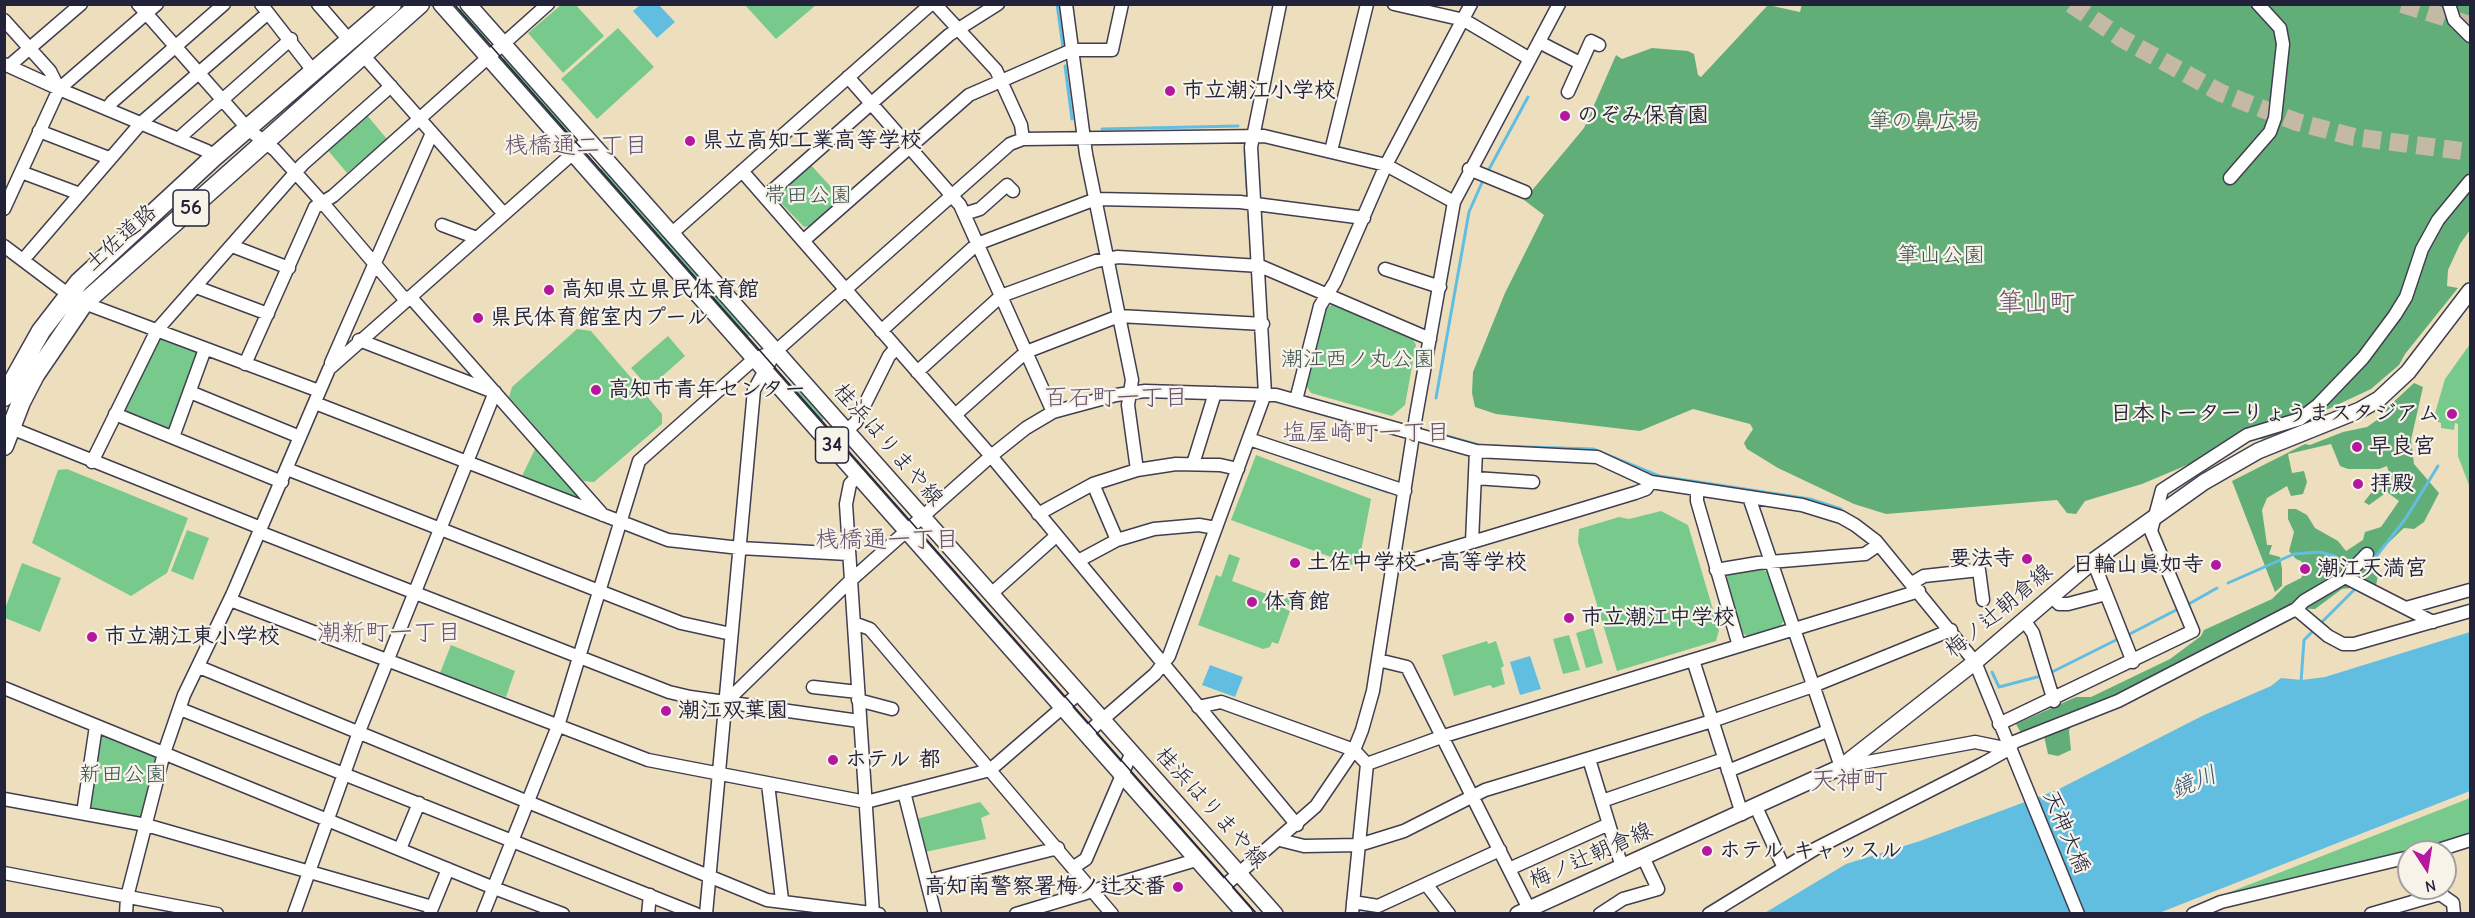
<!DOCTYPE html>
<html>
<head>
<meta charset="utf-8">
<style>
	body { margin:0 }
	#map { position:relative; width:2475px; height:918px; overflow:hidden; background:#eddfbe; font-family:"Comic Neue",sans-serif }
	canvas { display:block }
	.frame { position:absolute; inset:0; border:6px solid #22223b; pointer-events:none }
	.north { position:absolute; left:2397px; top:840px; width:60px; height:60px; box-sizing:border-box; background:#f7f3e8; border:2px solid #a29fa3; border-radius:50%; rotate:168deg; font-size:16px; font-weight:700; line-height:24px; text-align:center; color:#22223b }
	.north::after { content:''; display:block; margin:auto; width:21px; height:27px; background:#b5179e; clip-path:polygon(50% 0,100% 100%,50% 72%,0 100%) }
</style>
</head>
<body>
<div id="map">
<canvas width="2475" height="918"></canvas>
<div class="frame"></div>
<div class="north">N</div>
</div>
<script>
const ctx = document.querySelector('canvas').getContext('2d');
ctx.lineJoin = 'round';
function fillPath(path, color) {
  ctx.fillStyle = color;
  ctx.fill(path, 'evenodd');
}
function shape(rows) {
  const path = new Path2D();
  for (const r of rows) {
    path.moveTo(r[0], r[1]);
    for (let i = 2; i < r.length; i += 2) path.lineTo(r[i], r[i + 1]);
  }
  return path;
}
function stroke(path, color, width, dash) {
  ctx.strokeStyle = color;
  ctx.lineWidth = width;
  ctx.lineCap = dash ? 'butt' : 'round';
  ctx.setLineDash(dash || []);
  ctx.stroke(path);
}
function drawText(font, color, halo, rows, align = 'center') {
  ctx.font = font + ' "Comic Neue","Klee One",sans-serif';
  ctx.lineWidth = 4.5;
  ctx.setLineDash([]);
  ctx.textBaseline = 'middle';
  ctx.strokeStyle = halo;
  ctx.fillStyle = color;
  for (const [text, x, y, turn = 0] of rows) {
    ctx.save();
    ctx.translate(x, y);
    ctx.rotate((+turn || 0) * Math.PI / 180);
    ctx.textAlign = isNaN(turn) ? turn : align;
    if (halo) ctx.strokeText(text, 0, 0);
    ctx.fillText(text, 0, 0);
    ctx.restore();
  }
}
const green = shape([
	[575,4,604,36,563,73,528,33,561,5],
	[464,5,493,38,486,44,457,11],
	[745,5,816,5,776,39],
	[618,28,654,67,597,119,561,79],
	[507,56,574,131,568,137,501,61],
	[366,114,387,139,347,173,326,148],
	[810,164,843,200,814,225,804,227,779,201,780,190],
	[605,166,752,333,746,338,598,171],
	[1337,302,1410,334,1416,345,1405,405,1392,416,1311,393,1305,384,1325,309],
	[577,329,591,331,662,414,662,424,594,482,583,481,509,397,512,387],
	[668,336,685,356,649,388,631,368],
	[161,338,196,352,198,356,171,428,167,430,123,413,122,408,156,340],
	[2470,344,2470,488,2458,456,2458,424,2455,423,2454,430,2441,428,2441,423,2433,420,2445,379],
	[797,384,826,417,820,422,791,388],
	[537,445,585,502,521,478],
	[1256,455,1371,499,1358,567,1231,520],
	[67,469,188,518,167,573,131,596,32,543,58,470],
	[1661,511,1688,525,1719,630,1716,641,1617,671,1578,542,1579,529,1619,517,1629,519],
	[187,530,209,538,193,580,171,571],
	[1229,554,1240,558,1232,581,1283,600,1294,594,1298,605,1290,608,1289,605,1286,606,1285,609,1290,611,1278,644,1272,642,1270,647,1263,649,1198,625,1216,575,1221,577],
	[22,563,61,578,40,632,5,618,5,609],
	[1761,568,1770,574,1785,618,1779,629,1749,637,1739,631,1724,581,1731,571],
	[1593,628,1603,663,1586,668,1576,633],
	[1569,635,1580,670,1563,674,1553,639],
	[1487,641,1488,644,1496,641,1504,666,1501,668,1505,684,1493,688,1490,685,1454,696,1442,655],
	[451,645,515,671,506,697,440,673],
	[100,730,160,755,142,820,85,810],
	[2470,798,2470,834,2221,899,2220,896],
	[980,802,990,814,981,818,986,839,925,852,917,819]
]);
const forest = shape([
	[1802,4,2470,5,2470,230,2460,244,2448,270,2447,286,2458,288,2405,354,2399,365,2371,389,2324,411,2317,418,2264,439,2255,439,2218,457,2206,457,2142,484,2085,501,2076,514,2067,513,2057,500,1886,514,1854,504,1778,468,1747,449,1744,443,1753,429,1750,424,1693,409,1640,431,1496,414,1475,407,1472,393,1473,372,1505,293,1544,215,1524,200,1584,128,1616,55,1622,59,1652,48,1688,51,1694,54,1698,75,1701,77,1768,5,1800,12],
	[2414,383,2423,387,2411,440,2414,464,2439,493,2424,522,2414,529,2404,528,2367,563,2378,576,2376,585,2342,589,2315,609,2283,608,2127,692,2074,714,2069,731,2071,750,2058,756,2048,754,2044,736,2021,733,2016,724,2076,697,2091,697,2170,659,2201,636,2204,630,2272,599,2285,586,2301,578,2305,571,2301,561,2296,559,2289,551,2294,532,2288,519,2288,509,2296,509,2307,515,2315,528,2338,541,2346,551,2363,540,2365,532,2381,527,2399,501,2387,492,2369,505,2364,502,2371,493,2393,485,2387,466,2379,469,2348,469,2340,466,2331,444,2288,454,2292,473,2304,471,2307,482,2303,494,2291,496,2287,486,2267,498,2262,510,2267,545,2272,545,2269,554,2280,557,2282,569,2282,586,2275,592,2232,481,2305,444,2310,445,2343,432,2367,427,2384,415,2387,408]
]);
const water = shape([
	[640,5,659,5,675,22,657,38,633,11],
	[2470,632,2470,791,2159,913,1763,914,1846,864,1920,841,2057,790,2204,715,2271,686,2281,678,2302,680,2325,677],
	[1530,656,1541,689,1520,695,1510,662],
	[1210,665,1243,677,1235,697,1202,685]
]);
const stream = shape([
	[1057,4,1063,47],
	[1065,66,1072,119],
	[1102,129,1238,126],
	[1245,150,1247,189],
	[1487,173,1528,97],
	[1249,215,1250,233],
	[1436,398,1469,212,1484,178],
	[1440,434,1482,446],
	[1492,446,1593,449,1659,476,1810,499,1841,509],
	[1284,457,1388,492],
	[2362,582,2374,559,2406,518,2438,466],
	[2228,583,2294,554,2319,552,2335,556],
	[2187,605,2217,588],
	[2319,625,2357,587],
	[2126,636,2178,609],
	[1992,672,1999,687,2041,676],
	[2050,673,2118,639],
	[2301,682,2304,640,2315,629]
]);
const highwayTunnel = shape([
	[2071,4,2121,38,2221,93,2297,122,2354,137,2470,152],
	[2402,4,2470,25]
]);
const minor = shape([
	[138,4,249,130,275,150,322,202,402,296,414,301,603,515],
	[261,4,314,72],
	[318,4,350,41],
	[935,4,996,70,1021,125,1023,139],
	[1066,4,1086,154,1132,380,1128,405,1137,470],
	[1394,4,1464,20,1530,59],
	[2449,4,2454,20,2470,36],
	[4,20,50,71,59,89],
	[1539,42,1580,63],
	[363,55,504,214],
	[4,64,59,89,207,151,214,157],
	[9,66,81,4],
	[848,77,960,205,1053,412],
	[1568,92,1591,41,1599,45],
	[107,109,112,102,224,4],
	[39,131,109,158],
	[178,139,291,39],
	[1331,151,1367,4],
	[1469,169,1525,192],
	[742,171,991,456,1297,825],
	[21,172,80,194],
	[2230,178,2270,132,2275,118,2283,44,2280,28,2258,4],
	[765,197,949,35,998,4],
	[4,209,59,89,157,4],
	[964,214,980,209,1007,185,1013,191],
	[442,225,477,238],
	[671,234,931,4],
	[803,241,969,95,1072,50,1112,50,1122,4],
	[4,246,69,295,84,303,319,391],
	[232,246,289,268],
	[23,260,141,123,268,13],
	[1385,269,1440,287],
	[196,287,268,314],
	[881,331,977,244,1096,199,1240,202,1364,218],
	[359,340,491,391],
	[331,363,432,133],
	[245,364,315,207,333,196,548,4],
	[917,372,1001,296,1096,261,1118,257,1260,266,1430,339],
	[190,392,300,437],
	[1296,400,1320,306,1335,282,1386,165,1471,4],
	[315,403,668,540,740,548,848,554],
	[115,414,282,482],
	[955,415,1026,352,1119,316,1263,324],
	[6,426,261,528],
	[846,431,856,422,889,356,896,348],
	[173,437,205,349],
	[1249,439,1405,491],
	[92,462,157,330,303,164,391,86],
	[1193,464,1215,393],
	[287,469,681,623,731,634],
	[859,475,850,484,846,504,873,914],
	[1475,478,1533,482],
	[1093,484,1117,540],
	[1697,489,1697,501,1739,646],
	[1749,497,1841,767,1975,742,2009,749],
	[1038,514,1093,484,1137,470,1176,464,1220,465,1238,469],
	[259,532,669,692,690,697,859,721],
	[1472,542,1476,451],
	[1078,561,1117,540,1154,529,1199,525,1216,528],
	[2093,561,2133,662],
	[1393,563,1416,559,1635,493,1646,489,1651,482],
	[1716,570,1758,563,1865,554,1878,545],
	[2345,577,2433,622],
	[1912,583,1924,576,1979,570,1983,600],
	[991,594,1056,536],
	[2052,596,2059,604,2068,604,2106,594],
	[230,600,648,760,866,802,990,770,1078,694],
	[2406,608,2470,590],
	[2296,609,2304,601,2345,577,2367,554],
	[2024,620,2033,633,2054,701],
	[854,623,870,629,1112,914],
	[1378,660,1407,667,1526,903,1535,913],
	[1693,660,1742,814],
	[199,667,767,900,879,914],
	[813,687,858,692],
	[4,688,494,888,563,914],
	[858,700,892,709],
	[726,702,850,581,991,456,1026,428,1053,412,1116,395,1145,391,1276,395,1476,451,1597,457,1651,482,1802,505,1841,517,1855,525,1876,541,1975,662,2078,914],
	[1198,707,1221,702,1354,750,1367,764,1352,914],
	[180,709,696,914],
	[1999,724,2193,631,2151,531,2162,490,2247,435,2300,419,2318,405,2363,358,2395,315,2406,297,2422,249,2438,220,2470,181],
	[1087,733,1155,674,1169,656,1265,394,1251,147,1280,4],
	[1589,759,1622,867],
	[1367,764,1444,736,1919,591],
	[1728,771,1827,731],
	[768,784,782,900],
	[904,792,935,914],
	[4,799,146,825,432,907],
	[1602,801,1724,759],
	[1756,807,1784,868],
	[83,813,96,726],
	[1280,840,1304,846,1359,845,1404,831,1485,790,1712,721,1813,686,1951,630],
	[400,849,419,803],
	[2432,852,2470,840],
	[1074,867,1086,859,1131,754],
	[1509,869,1609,824],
	[4,873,217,914],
	[927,881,1058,848],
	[1426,884,1449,914],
	[1222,888,1316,806,1354,750,1362,730,1373,691,1416,416,1454,202,1559,4],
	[1353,902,1378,906,1500,850],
	[430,913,448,869],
	[126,914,127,897,164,753,184,695,233,593,329,369,588,140],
	[294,914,360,729,495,392],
	[483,914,558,726,639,461,754,359,776,351],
	[648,914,650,895],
	[706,914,754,390,776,351,1010,144,1023,139,1264,136,1386,165,1454,202],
	[1016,914,1196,860],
	[1600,914,1623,899,1658,889,1643,857],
	[1709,914,1815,849,1984,763,2009,749,2014,742,2118,701,2296,609,2328,636,2343,644,2354,644,2470,611],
	[2193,914,2221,902,2409,857],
	[2371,914,2440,894,2453,903,2454,914]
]);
const major = shape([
	[441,4,1245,914],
	[468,4,1275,914],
	[1518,914,1841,767,1975,662,2093,561,2204,482,2258,451,2360,410,2379,399,2408,372,2470,291]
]);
const highway = shape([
	[4,397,41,331,79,282,214,157,392,4],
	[4,446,21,402,35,375,84,303,420,4]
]);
const tram = shape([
	[454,4,1257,914]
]);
const markers = [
	[1170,91,6,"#b5179e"],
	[1565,116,6,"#b5179e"],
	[690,141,6,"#b5179e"],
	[549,290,6,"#b5179e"],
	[478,318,6,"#b5179e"],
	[596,390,6,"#b5179e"],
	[2452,414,6,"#b5179e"],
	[2357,447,6,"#b5179e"],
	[2358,484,6,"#b5179e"],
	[2027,559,6,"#b5179e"],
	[1295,563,6,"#b5179e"],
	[2216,565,6,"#b5179e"],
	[2305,569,6,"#b5179e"],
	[1252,602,6,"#b5179e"],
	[1569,618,6,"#b5179e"],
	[92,637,6,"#b5179e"],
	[666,711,6,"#b5179e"],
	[833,760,6,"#b5179e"],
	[1707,851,6,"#b5179e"],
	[1178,887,6,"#b5179e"]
];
const shields = [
	[191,208,36],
	[832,445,33]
];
const shieldNames = [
	["56",191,208],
	["34",832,445]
];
const poiNames = [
	["市立潮江小学校",1182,91],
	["のぞみ保育園",1577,116],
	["県立高知工業高等学校",702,141],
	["高知県立県民体育館",561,290],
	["県民体育館室内プール",490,318],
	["高知市青年センター",608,390],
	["日本トーターりょうまスタジアム",2440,414,"right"],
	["早良宮",2369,447],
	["拝殿",2370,484],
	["要法寺",2015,559,"right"],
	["土佐中学校・高等学校",1307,563],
	["日輪山眞如寺",2204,565,"right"],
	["潮江天満宮",2317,569],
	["体育館",1264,602],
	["市立潮江中学校",1581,618],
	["市立潮江東小学校",104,637],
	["潮江双葉園",678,711],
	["ホテル 都",845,760],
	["ホテル キャッスル",1719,851],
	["高知南警察署梅ノ辻交番",1166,887,"right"]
];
const parkNames = [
	["筆の鼻広場",1924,122],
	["帯田公園",808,196],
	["筆山公園",1941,256],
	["潮江西ノ丸公園",1358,360],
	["新田公園",123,775]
];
const streetNames = [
	["土佐道路",121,238,-42],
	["桂浜はりまや線",888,445,49],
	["梅ノ辻朝倉線",1999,611,-40],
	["桂浜はりまや線",1211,808,48],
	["天神大橋",2066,832,67],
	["梅ノ辻朝倉線",1591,856,-24]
];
const neighbourhoodNames = [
	["桟橋通二丁目",576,146],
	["百石町一丁目",1116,398],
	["塩屋崎町一丁目",1366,433],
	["桟橋通一丁目",887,540],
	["潮新町一丁目",389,633]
];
const waterNames = [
	["鏡川",2194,783,-22]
];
const quarterNames = [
	["筆山町",2036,304],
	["天神町",1849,782]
];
fillPath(green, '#78ca8c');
fillPath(forest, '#62ae78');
fillPath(water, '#62bee0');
stroke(stream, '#62bee0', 3);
stroke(highwayTunnel, '#c4b9a4', 18, [18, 9]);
stroke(minor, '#403e4f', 15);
stroke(major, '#403e4f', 18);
stroke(highway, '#403e4f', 21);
stroke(minor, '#fff', 12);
stroke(major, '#fff', 15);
stroke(highway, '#fff', 18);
stroke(tram, '#22223b', 1.5);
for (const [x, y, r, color] of markers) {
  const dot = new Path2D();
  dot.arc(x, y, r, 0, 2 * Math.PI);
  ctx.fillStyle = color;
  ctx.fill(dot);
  stroke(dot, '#f7f3e8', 2);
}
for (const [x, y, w] of shields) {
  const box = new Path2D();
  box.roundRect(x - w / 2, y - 18, w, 36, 4.5);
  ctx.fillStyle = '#f7f3e8';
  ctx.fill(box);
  stroke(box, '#22223b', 1.5);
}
drawText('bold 21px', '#22223b', null, shieldNames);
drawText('bold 22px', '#22223b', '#f7f3e8', poiNames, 'left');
drawText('22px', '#3c5453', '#f7f3e8', parkNames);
drawText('22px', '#22223b', '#f7f3e8', streetNames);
drawText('24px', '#665370', '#f7f3e8', neighbourhoodNames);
drawText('italic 24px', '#385975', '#f7f3e8', waterNames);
drawText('26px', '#665370', '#f7f3e8', quarterNames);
</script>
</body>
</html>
